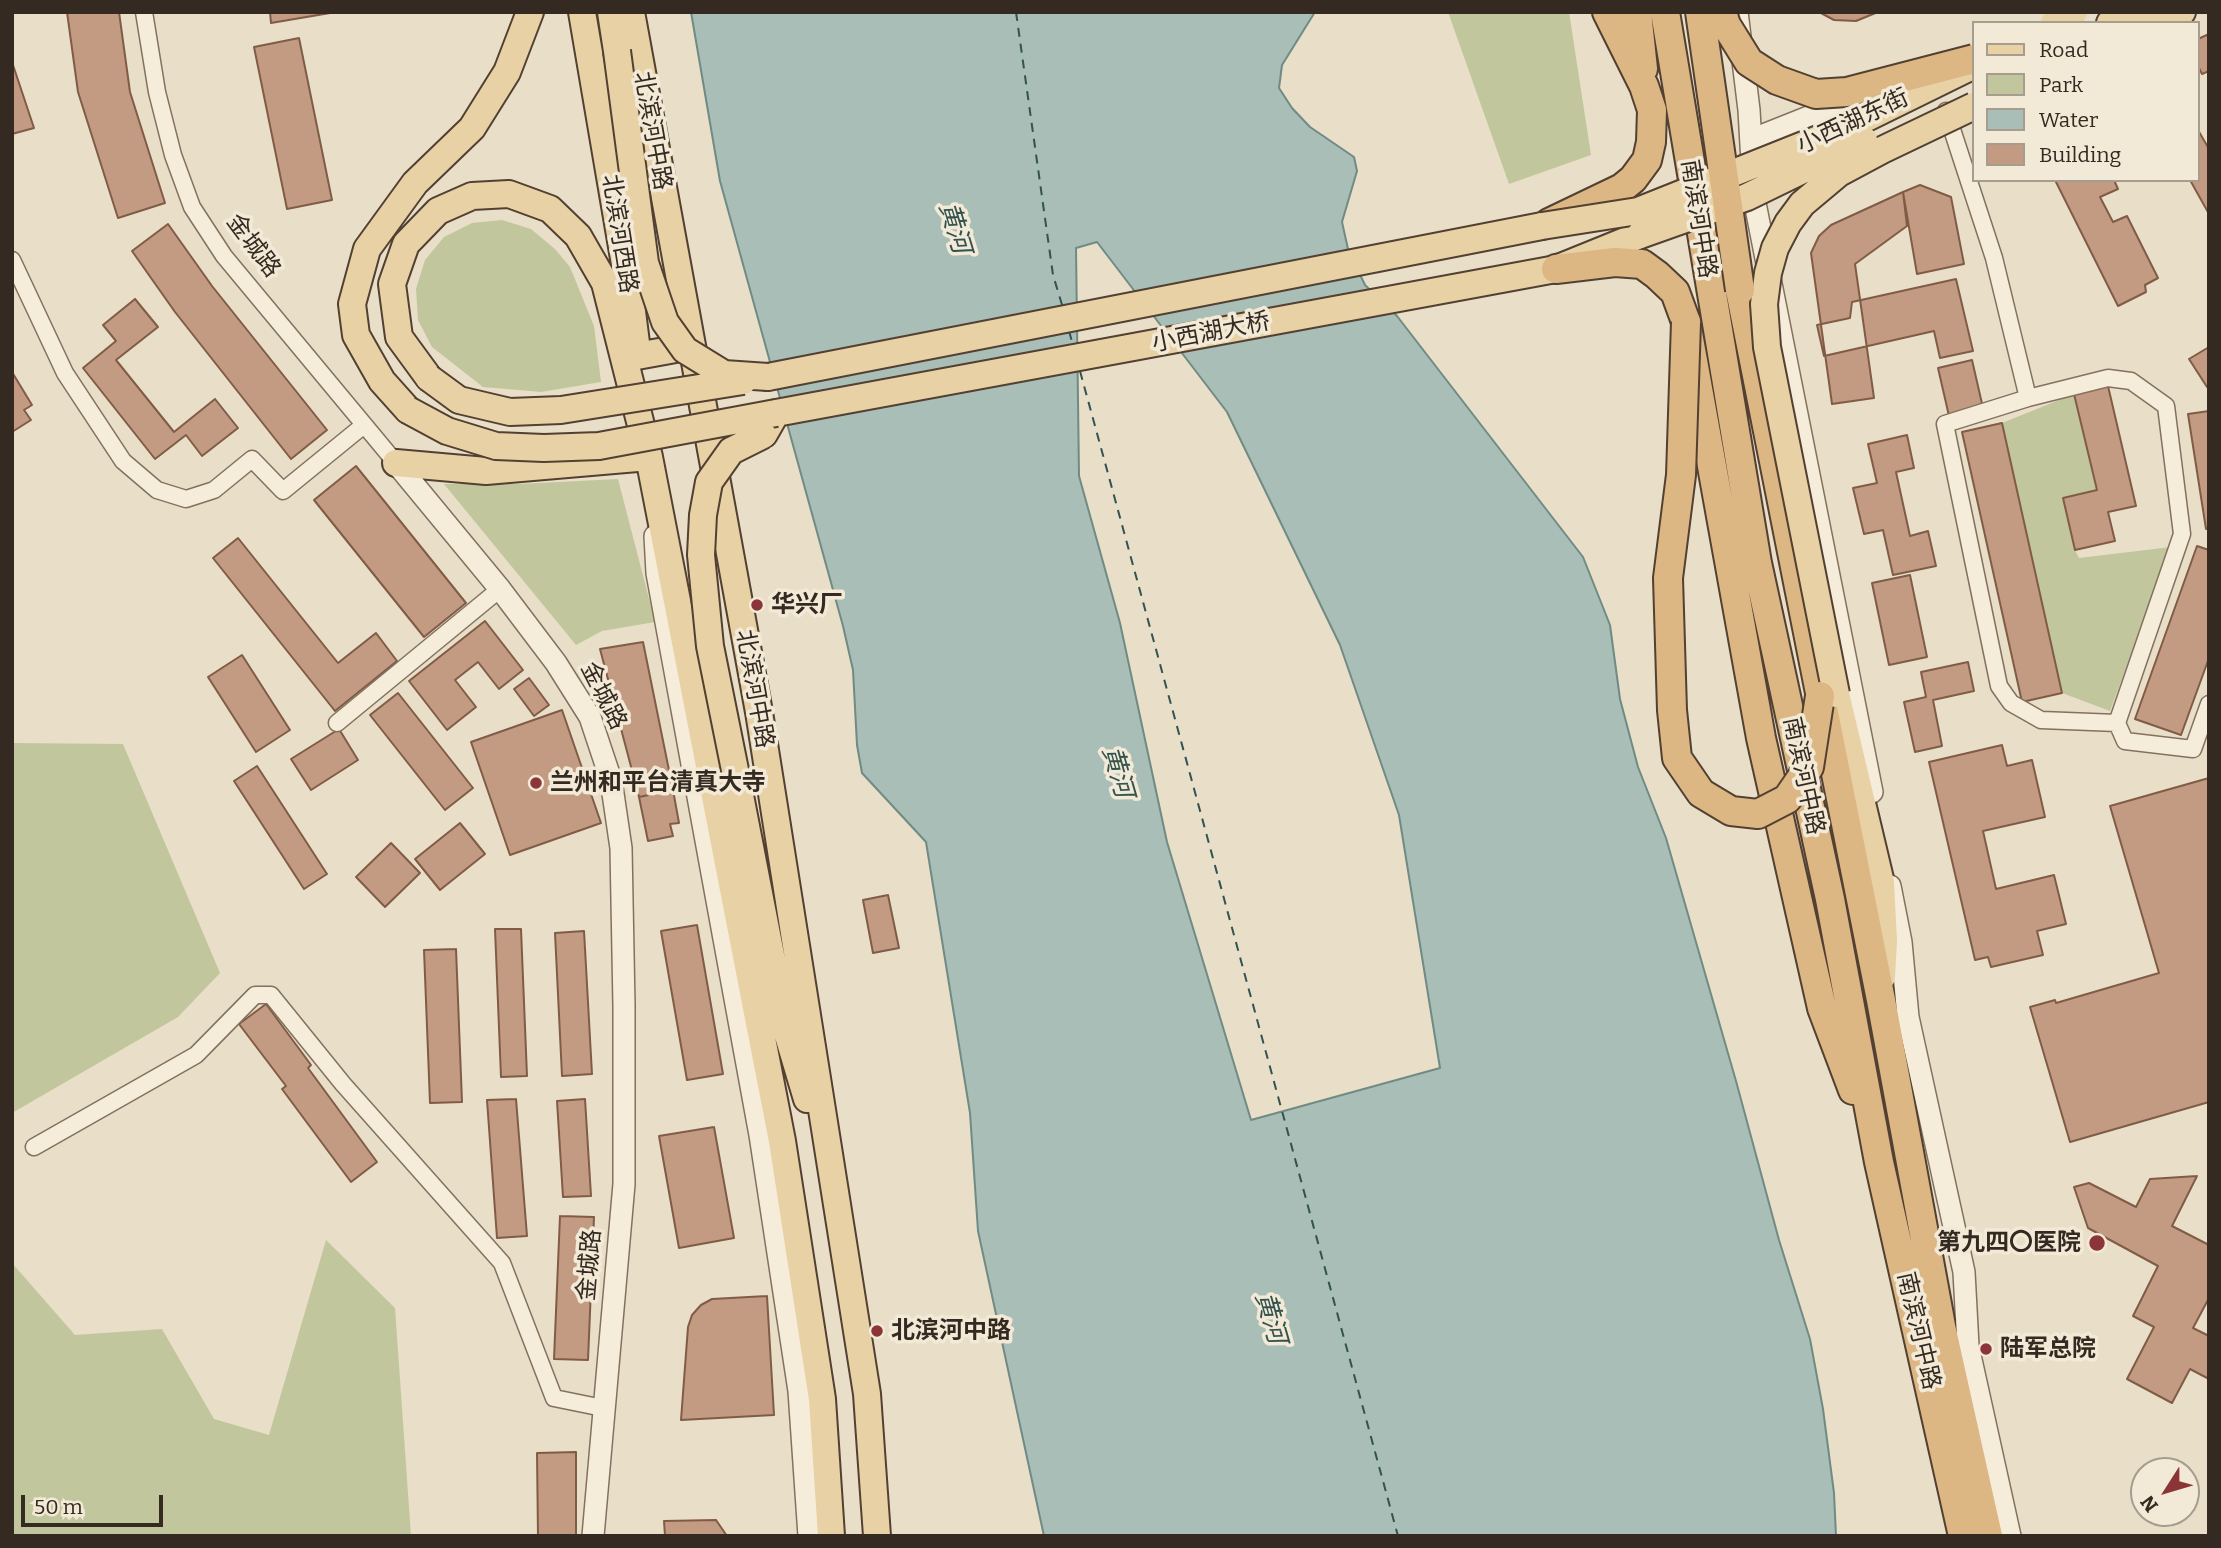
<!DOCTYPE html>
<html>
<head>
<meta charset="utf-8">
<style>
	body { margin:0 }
	#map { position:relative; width:2221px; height:1548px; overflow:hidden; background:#e9dec8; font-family:Bitter,serif }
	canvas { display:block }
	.frame { position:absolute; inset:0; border:14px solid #352a21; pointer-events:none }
	.legend { position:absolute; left:1972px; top:21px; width:228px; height:161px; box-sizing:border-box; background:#f2e9d6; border:2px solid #a69d8e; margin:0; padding:9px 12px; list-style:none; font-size:21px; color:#352a21 }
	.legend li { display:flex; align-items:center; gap:14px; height:35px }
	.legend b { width:35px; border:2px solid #a69d8e }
	.north { position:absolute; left:2130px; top:1457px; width:70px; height:70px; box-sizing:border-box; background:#f2e9d6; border:2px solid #a69d8e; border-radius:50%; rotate:233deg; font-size:19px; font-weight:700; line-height:28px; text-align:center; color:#352a21 }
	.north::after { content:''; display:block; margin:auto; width:24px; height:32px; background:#8b3538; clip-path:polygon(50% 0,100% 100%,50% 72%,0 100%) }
	.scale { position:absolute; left:21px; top:1495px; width:142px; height:32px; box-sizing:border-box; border:4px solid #352a21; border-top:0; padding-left:9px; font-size:21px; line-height:24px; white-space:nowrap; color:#352a21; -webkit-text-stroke:5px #f2e9d6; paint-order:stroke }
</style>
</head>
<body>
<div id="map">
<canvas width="2221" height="1548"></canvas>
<div class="frame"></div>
<ul class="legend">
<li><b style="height:9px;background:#e8d1a4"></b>Road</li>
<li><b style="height:19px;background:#c2c69d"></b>Park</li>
<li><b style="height:19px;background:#a8beb7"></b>Water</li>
<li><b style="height:19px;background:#c39b82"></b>Building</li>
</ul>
<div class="north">N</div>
<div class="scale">50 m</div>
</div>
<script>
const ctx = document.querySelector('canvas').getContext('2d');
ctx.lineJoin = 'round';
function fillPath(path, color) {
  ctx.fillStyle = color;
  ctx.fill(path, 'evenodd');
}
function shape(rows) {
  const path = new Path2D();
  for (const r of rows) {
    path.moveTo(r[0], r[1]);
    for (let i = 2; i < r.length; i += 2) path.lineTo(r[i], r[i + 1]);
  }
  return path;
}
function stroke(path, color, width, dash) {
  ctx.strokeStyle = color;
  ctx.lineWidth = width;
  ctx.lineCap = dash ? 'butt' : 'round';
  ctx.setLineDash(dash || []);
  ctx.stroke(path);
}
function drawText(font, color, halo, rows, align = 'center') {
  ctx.font = font + ' Bitter,"Noto Sans SC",serif';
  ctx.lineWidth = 7;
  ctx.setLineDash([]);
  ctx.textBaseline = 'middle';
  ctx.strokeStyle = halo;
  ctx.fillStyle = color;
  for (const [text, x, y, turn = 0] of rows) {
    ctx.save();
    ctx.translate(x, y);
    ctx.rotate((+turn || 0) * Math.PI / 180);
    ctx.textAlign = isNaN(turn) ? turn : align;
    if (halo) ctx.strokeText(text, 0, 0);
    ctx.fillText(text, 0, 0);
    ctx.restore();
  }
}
const green = shape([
	[1448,12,1569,12,1591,155,1509,184],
	[502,220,531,229,555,249,570,267,594,326,601,382,541,392,483,387,432,347,418,320,416,289,425,260,444,237,472,223],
	[2074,394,2097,490,2063,498,2075,550,2079,558,2171,547,2110,711,2062,693,2002,423],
	[618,479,655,622,602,631,576,645,444,484,519,484],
	[12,743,123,744,220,973,178,1017,12,1113],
	[326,1240,395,1308,411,1536,12,1536,12,1263,75,1335,162,1329,214,1419,269,1435]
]);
const water = shape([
	[691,12,1315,12,1282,65,1279,88,1292,108,1310,127,1354,157,1357,171,1342,222,1348,249,1365,285,1397,316,1583,557,1610,625,1620,699,1638,767,1666,838,1736,1081,1779,1240,1810,1339,1823,1409,1834,1493,1836,1536,1044,1536,978,1231,970,1113,926,842,862,773,857,745,853,670,843,626,720,181,691,12],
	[1097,242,1227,412,1340,645,1399,815,1440,1068,1251,1120,1167,842,1120,623,1079,476,1076,248,1097,242]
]);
const ferry = shape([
	[1016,12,1053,275,1063,308],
	[1069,331,1073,345],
	[1080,371,1398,1536]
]);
const building = shape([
	[67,12,119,12,130,92,165,203,118,218,78,92,67,12],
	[270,12,336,12,271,23,270,12],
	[1819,12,1878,12,1856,21,1834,20,1819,12],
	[2209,34,2209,71,2202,74,2198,66,2198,39,2209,34],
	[299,38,332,200,287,209,254,47,299,38],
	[12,62,34,128,12,134,12,62],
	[2198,130,2209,149,2209,214,2190,180,2198,180,2198,130],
	[2055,180,2114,180,2118,189,2100,197,2113,222,2127,216,2158,278,2145,285,2146,292,2118,306,2055,180],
	[1920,185,1951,197,1964,264,1917,274,1903,192,1920,185],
	[1903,192,1907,226,1855,264,1874,398,1832,404,1811,253,1819,236,1831,225,1903,192],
	[168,224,212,286,327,430,291,459,175,312,132,251,168,224],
	[1956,279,1973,351,1940,358,1934,331,1824,356,1817,325,1850,318,1852,302,1956,279],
	[135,299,158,327,116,360,174,432,215,399,238,428,202,456,186,435,155,459,83,368,116,341,103,325,135,299],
	[2209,347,2209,386,2207,387,2189,359,2209,347],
	[1972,360,1983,408,1949,416,1938,368,1972,360],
	[12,372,32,405,24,410,31,420,12,432,12,372],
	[2108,386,2136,506,2108,512,2115,541,2075,550,2063,498,2097,490,2074,394,2108,386],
	[2209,411,2209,528,2206,529,2188,414,2209,411],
	[2002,423,2062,693,2022,702,1962,432,2002,423],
	[1907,435,1914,468,1896,472,1910,536,1928,531,1936,566,1893,575,1883,530,1864,534,1853,488,1877,483,1868,444,1907,435],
	[356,466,466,603,424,637,314,500,356,466],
	[238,538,338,663,376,633,397,661,335,711,213,558,238,538],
	[2197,546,2209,550,2209,658,2181,735,2135,719,2197,546],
	[1910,575,1927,657,1889,665,1872,583,1910,575],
	[485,621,523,670,499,689,478,662,455,680,476,707,447,730,409,681,485,621],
	[643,642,673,790,639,797,600,649,643,642],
	[242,655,290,730,256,752,208,677,242,655],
	[1968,662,1974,691,1933,700,1942,746,1915,752,1904,702,1926,697,1921,672,1968,662],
	[529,678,549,705,534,716,514,689,529,678],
	[398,693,473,788,445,810,370,715,398,693],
	[562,710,601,823,510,855,471,742,562,710],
	[339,729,358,760,311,790,291,759,339,729],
	[2002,745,2007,766,2032,760,2045,817,1983,831,1996,889,2054,875,2066,924,2037,931,2043,955,1991,967,1988,957,1975,960,1929,762,2002,745],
	[257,766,327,874,304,889,234,781,257,766],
	[2209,778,2209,1102,2070,1142,2030,1007,2055,1000,2056,1003,2159,973,2110,806,2209,778],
	[673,790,679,823,670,824,673,836,648,841,639,797,673,790],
	[460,823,485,854,440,890,415,859,460,823],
	[391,843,420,873,385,907,356,877,391,843],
	[888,895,899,948,873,953,863,900,888,895],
	[697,925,723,1074,687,1080,661,931,697,925],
	[495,929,521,929,527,1076,501,1077,495,929],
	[584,931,592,1074,562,1076,555,933,584,931],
	[456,949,462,1102,430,1103,424,950,456,949],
	[266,1004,311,1065,308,1068,377,1162,351,1182,282,1089,286,1086,239,1024,266,1004],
	[516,1099,527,1236,497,1238,487,1100,516,1099],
	[585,1099,591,1196,563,1197,557,1101,585,1099],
	[714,1127,734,1238,679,1248,659,1136,714,1127],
	[2197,1176,2172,1226,2209,1245,2209,1298,2193,1328,2209,1336,2209,1379,2190,1369,2172,1403,2127,1379,2154,1327,2133,1316,2158,1266,2088,1228,2074,1187,2089,1183,2136,1207,2150,1179,2197,1176],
	[560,1216,594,1217,588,1360,554,1359,560,1216],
	[767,1296,774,1415,681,1420,688,1327,692,1315,701,1305,712,1299,767,1296],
	[576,1452,576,1536,538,1536,537,1453,576,1452],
	[716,1520,727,1536,665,1536,664,1521,716,1520]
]);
const minor = shape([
	[144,12,157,92,173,155,192,207,224,256,396,463],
	[1946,111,1994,258,2028,398],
	[12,260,65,373,123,461,157,490,186,499,214,490,252,459,283,491,364,425],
	[2108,378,2131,381,2166,406,2182,534,2117,723,2041,720,2011,703,1999,686,1945,424,2028,398,2108,378],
	[337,723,500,589],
	[2117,723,2125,741,2193,749,2209,704],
	[34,1147,196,1055,255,995,271,995,343,1084,502,1263,554,1398,603,1408]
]);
const tertiary = shape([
	[1737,12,1749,110,1754,198,1872,792],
	[1751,140,1859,97],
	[396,463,500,589,556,663,590,717,611,780,621,848,624,1006,624,1184,593,1536],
	[655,536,657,573,760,1135,799,1391,809,1536],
	[1890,886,1901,942,1908,1017,1964,1272,1968,1346,2010,1536]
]);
const primary = shape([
	[582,12,629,288,637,351],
	[611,12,617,51],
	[631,12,759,712,867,1394,877,1536],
	[2110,23,2133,12],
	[2155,23,2182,12],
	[637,356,692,346],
	[768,377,1542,226],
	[429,378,399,337,392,284,406,244,438,211,472,196,509,194,550,209,578,236,605,283,649,457,782,1141,822,1399,831,1536],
	[408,410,382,381,356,335,352,304,367,249,415,183,472,128,507,72,530,12],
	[764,434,776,413,1556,269,1640,235],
	[396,463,486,471,649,457],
	[1836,694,1881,883,1884,941,1882,977],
	[738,785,784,1022,807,1099]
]);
const trunk = shape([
	[1637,12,1643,69],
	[1665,12,1757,563,1830,899,1879,1162,1963,1536],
	[1549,223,1622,188,1633,179,1647,160,1651,142,1652,110,1644,86,1607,12],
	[1556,269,1615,262,1642,264,1657,275,1675,292,1686,322,1761,738,1822,1008,1853,1090],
	[1740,290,1881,1000,1941,1326,1988,1536]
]);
const primaryBridge = shape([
	[2054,23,2074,12],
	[617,51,645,263,665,322,685,350,724,374,768,377],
	[1542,226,1638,211,1846,128,1970,67],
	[1640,235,1747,197,1864,140],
	[429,378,459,400,510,412,561,410,743,381],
	[408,410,447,431,496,446,544,448,599,446,776,413],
	[1836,694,1767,347,1764,304,1768,273,1775,248,1788,223,1802,204,1839,173,1882,150,1974,106],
	[738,785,710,646,701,555,703,515,709,482,731,451,763,435]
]);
const trunkBridge = shape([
	[1700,12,1740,290],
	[1722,12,1726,25,1749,62,1777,80,1816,94,1847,92,1974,59],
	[1686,322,1681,475,1668,578,1672,710,1677,758,1701,793,1731,811,1758,814,1787,799,1809,767,1820,696]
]);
const markers = [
	[757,605,7,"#8b3538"],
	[536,783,7,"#8b3538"],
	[2097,1243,9,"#8b3538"],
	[877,1331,7,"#8b3538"],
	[1986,1349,7,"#8b3538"]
];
const streetNames = [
	["小西湖东街",1853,122,-25],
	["北滨河中路",652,131,80],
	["南滨河中路",1698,219,81],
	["北滨河西路",619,234,81],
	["金城路",253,246,53],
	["小西湖大桥",1211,333,-11],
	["北滨河中路",754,689,80],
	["金城路",603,696,63],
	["南滨河中路",1803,776,78],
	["金城路",590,1265,-85],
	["南滨河中路",1918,1331,77]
];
const poiNames = [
	["华兴厂",771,605],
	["兰州和平台清真大寺",550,783],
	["第九四〇医院",2081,1243,"right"],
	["北滨河中路",891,1331],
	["陆军总院",2000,1349]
];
const waterNames = [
	["黄河",954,228,73],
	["黄河",1117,772,74],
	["黄河",1270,1318,74]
];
fillPath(green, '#c2c69d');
fillPath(water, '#a8beb7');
stroke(water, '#708b84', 2);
stroke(ferry, '#325350', 2, [9, 7]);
fillPath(building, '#c39b82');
stroke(building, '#805c47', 2);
stroke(minor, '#83715f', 19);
stroke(tertiary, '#83715f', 24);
stroke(primary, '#524032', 30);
stroke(trunk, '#524032', 32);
stroke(minor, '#f5ecda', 16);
stroke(tertiary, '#f5ecda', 21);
stroke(primary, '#e8d1a4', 26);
stroke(trunk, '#dcb683', 28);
stroke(primaryBridge, '#524032', 30, []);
stroke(trunkBridge, '#524032', 32, []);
stroke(primaryBridge, '#e8d1a4', 26);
stroke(trunkBridge, '#dcb683', 28);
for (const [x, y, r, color] of markers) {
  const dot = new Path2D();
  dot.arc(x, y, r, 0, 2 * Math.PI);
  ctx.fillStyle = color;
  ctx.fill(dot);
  stroke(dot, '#f2e9d6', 2.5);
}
drawText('24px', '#352a21', '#f2e9d6', streetNames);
drawText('bold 24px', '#352a21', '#f2e9d6', poiNames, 'left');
drawText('italic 26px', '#325350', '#f2e9d6', waterNames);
</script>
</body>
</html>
